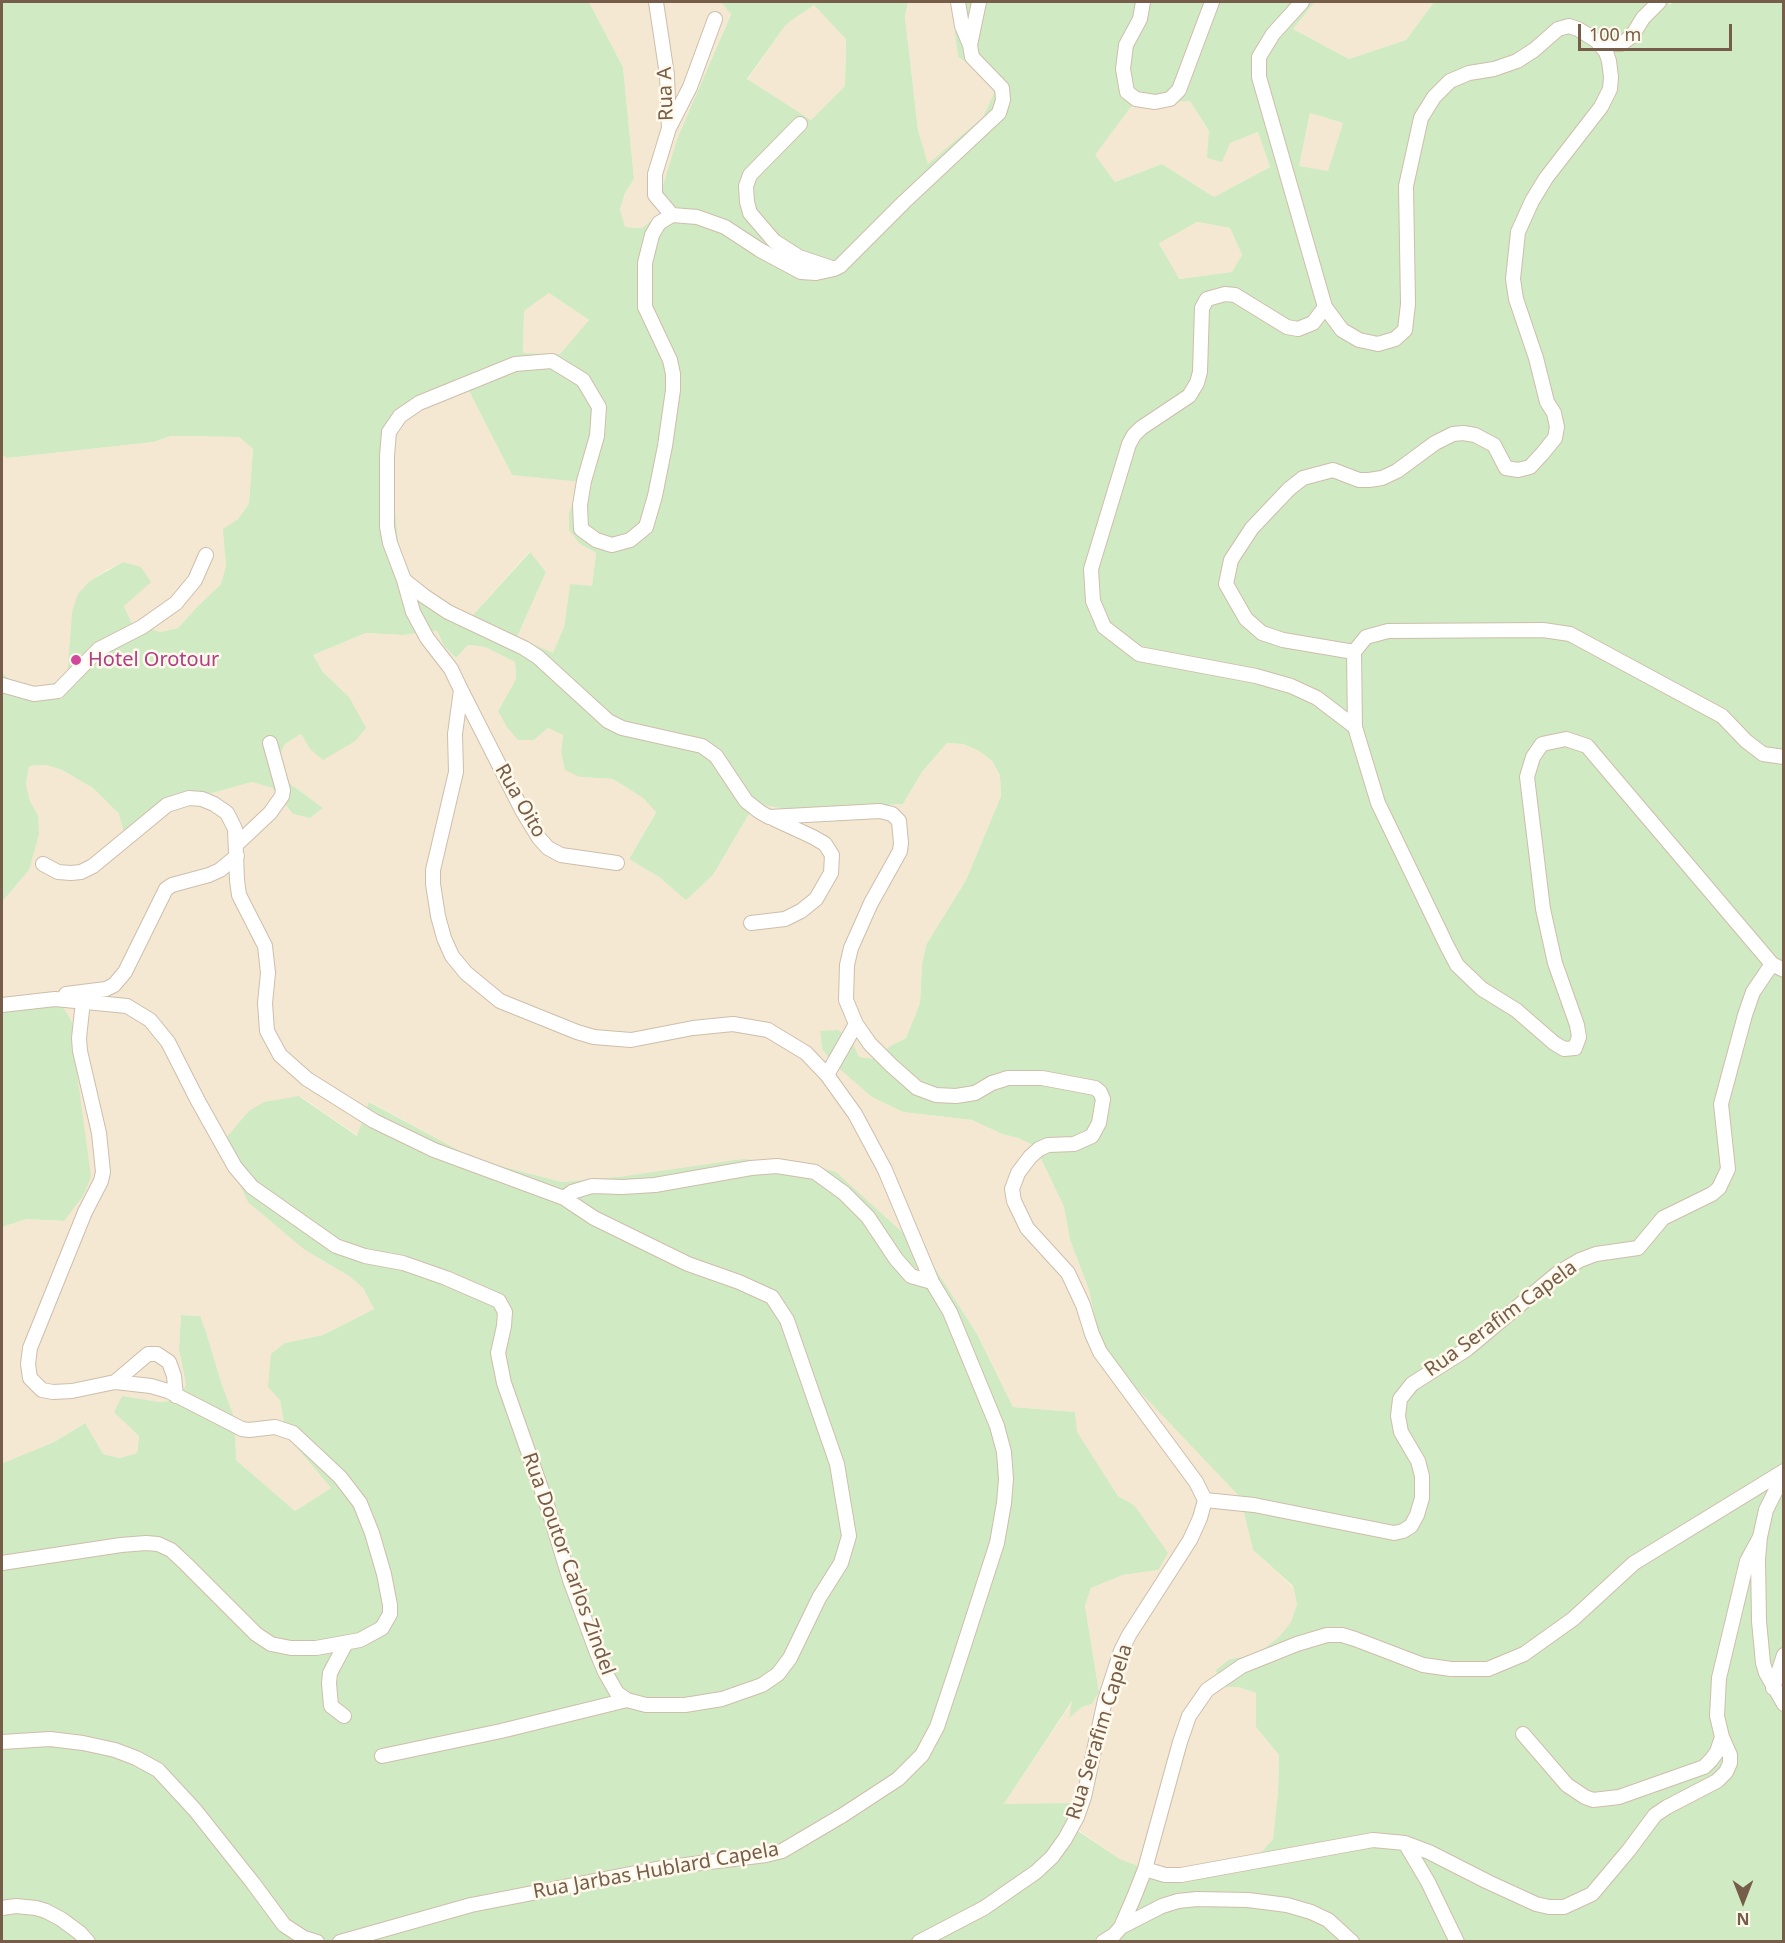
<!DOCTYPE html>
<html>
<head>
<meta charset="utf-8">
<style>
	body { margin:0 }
	#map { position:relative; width:1785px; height:1943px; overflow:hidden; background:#fdf6e5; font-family:"Noto Sans",sans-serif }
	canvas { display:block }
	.frame { position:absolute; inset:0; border:3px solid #765d4a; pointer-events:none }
	.north { position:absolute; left:1713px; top:1871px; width:60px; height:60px; -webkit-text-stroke:4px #fff9ec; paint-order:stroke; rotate:180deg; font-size:16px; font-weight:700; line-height:24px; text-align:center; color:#765d4a }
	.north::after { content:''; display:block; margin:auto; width:21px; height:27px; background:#765d4a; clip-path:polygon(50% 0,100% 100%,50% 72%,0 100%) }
	.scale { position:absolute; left:1578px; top:24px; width:154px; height:27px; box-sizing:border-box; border:3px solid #765d4a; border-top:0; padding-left:8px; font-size:18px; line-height:21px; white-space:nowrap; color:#765d4a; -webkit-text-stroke:4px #fff9ec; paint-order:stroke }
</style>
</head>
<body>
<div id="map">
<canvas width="1785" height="1943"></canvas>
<div class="frame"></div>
<div class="north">N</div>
<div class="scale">100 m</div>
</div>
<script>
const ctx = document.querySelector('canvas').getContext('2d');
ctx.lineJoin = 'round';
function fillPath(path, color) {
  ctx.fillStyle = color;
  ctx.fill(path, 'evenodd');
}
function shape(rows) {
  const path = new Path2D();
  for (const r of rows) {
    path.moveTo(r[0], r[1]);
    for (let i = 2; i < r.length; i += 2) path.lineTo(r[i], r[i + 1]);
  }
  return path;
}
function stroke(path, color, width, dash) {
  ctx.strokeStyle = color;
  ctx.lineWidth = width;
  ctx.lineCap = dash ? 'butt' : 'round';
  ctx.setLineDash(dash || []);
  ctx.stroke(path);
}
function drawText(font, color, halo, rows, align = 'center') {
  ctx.font = font + ' "Noto Sans",sans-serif';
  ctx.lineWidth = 5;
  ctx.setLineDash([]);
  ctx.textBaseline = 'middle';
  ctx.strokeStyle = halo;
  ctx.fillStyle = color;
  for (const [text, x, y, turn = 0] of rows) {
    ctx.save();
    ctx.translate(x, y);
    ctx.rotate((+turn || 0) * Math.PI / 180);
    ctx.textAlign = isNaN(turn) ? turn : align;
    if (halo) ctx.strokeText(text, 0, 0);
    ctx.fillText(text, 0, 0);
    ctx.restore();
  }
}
const residential = shape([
	[589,2,721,2,731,13,677,139,660,195,668,206,642,228,624,227,620,210,625,193,634,179,623,67],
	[908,2,951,2,958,57,989,78,994,93,983,117,928,165,918,130,905,17],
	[1315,2,1434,2,1406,40,1349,59,1293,29],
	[814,4,846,38,845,86,811,120,747,80,785,26,792,20],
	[1190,101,1209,131,1230,143,1258,132,1270,167,1214,197,1162,164,1115,182,1094,155,1130,108,1135,105],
	[1310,113,1343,123,1328,172,1299,166],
	[1196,222,1230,228,1242,255,1233,272,1178,279,1159,242],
	[549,293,589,320,560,354,523,353,524,311],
	[469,391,512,475,582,481,580,544,596,553,592,587,570,584,564,627,553,654,517,637,546,572,529,552,472,616,439,601,416,582,405,568,399,551,389,448,398,423,413,413],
	[171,436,239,437,253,449,249,504,238,519,224,529,226,565,221,584,196,608,178,628,160,632,131,622,124,606,123,562,107,570,91,580,72,612,68,679,35,688,17,685,2,673,2,455,7,458,154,442],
	[437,631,444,646,456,658,468,645,485,647,515,662,516,679,498,711,534,740,548,728,563,735,561,752,580,777,613,779,643,798,656,811,629,859,659,877,686,899,713,875,749,814,763,804,798,811,903,804,922,772,947,743,963,744,979,751,992,761,1000,777,1001,796,966,880,926,945,922,964,920,1003,906,1038,890,1046,876,1059,859,1057,852,1041,820,1031,822,1049,872,1097,903,1112,972,1120,1002,1134,1018,1138,1035,1146,1064,1207,1070,1240,1089,1290,1100,1344,1240,1497,1253,1550,1293,1587,1297,1604,1291,1622,1280,1637,1265,1648,1249,1656,1230,1659,1222,1687,1238,1687,1256,1693,1256,1727,1279,1755,1278,1792,1273,1839,1260,1854,1228,1862,1188,1868,1138,1866,1120,1859,1075,1828,1004,1804,1074,1699,1069,1717,1082,1707,1092,1704,1099,1692,1085,1606,1091,1588,1123,1575,1158,1570,1134,1505,1118,1496,1076,1432,1075,1412,1013,1407,977,1334,926,1254,626,1176,562,1182,477,1160,370,1102,358,1136,300,1096,305,1250,349,1276,363,1288,374,1309,323,1335,285,1343,280,1400,286,1435,331,1488,295,1511,236,1460,235,1419,222,1385,206,1332,199,1316,181,1315,179,1350,186,1385,177,1400,160,1402,122,1397,115,1411,139,1436,137,1453,120,1458,103,1454,84,1423,54,1442,3,1463,2,1462,2,1227,27,1219,64,1221,2,1004,2,902,29,870,38,817,30,801,26,784,29,766,46,765,62,770,93,788,119,814,192,794,209,794,252,782,272,788,293,814,310,818,323,808,281,777,277,760,285,744,301,734,310,749,349,697,323,672,313,655,366,633,403,635]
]);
const green = shape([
	[2,2,589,2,623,67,634,179,625,193,620,210,625,227,642,228,668,206,660,195,677,139,731,14,721,2,908,2,905,17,918,130,928,164,983,117,994,93,989,78,958,57,951,2,1315,2,1293,29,1349,59,1406,40,1434,2,1670,2,1668,5,1675,2,1783,2,1783,1941,2,1941,2,1462,3,1463,54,1442,85,1423,103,1454,120,1458,137,1453,139,1436,114,1412,122,1396,160,1402,177,1400,186,1385,179,1350,181,1315,200,1316,206,1332,222,1385,235,1419,236,1460,295,1511,331,1488,286,1435,280,1400,268,1387,271,1354,285,1343,323,1335,374,1309,363,1288,349,1276,305,1250,248,1202,227,1155,226,1138,249,1111,264,1102,299,1096,357,1136,369,1102,477,1160,562,1182,626,1176,743,1159,800,1164,818,1167,836,1172,926,1254,977,1334,1013,1407,1075,1412,1077,1432,1118,1496,1134,1505,1168,1553,1158,1570,1123,1575,1091,1588,1085,1606,1099,1692,1092,1704,1082,1707,1069,1718,1072,1701,1004,1804,1080,1803,1087,1812,1075,1829,1120,1859,1138,1866,1188,1868,1228,1862,1260,1854,1273,1839,1278,1792,1279,1755,1256,1727,1256,1693,1238,1687,1221,1687,1216,1670,1230,1659,1249,1656,1265,1648,1279,1637,1291,1622,1297,1604,1293,1586,1253,1550,1240,1497,1109,1359,1100,1344,1089,1290,1070,1240,1064,1207,1035,1146,1018,1138,1002,1134,972,1120,903,1112,872,1097,833,1063,822,1049,820,1031,838,1030,852,1041,859,1057,876,1059,890,1046,906,1038,920,1003,922,964,926,945,966,880,1001,796,1000,776,992,761,979,751,963,744,947,743,922,772,903,804,798,811,763,805,749,814,713,875,686,900,659,877,629,859,656,812,643,798,613,779,580,777,565,770,561,752,563,735,548,728,534,740,518,740,507,727,498,711,516,679,515,662,485,647,468,645,456,658,444,646,437,631,403,635,366,633,313,655,323,672,349,697,366,728,355,741,323,760,310,749,301,734,285,744,277,760,281,777,323,808,310,818,293,814,272,788,252,782,209,794,192,794,124,832,119,814,93,788,62,770,46,765,29,766,26,784,30,801,38,816,39,834,29,870,2,902,2,673,17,685,35,688,67,679,72,612,78,594,91,580,123,562,141,567,151,582,124,606,131,622,160,632,178,628,196,608,221,584,226,565,223,529,238,519,249,504,253,449,239,437,171,436,154,442,7,458,2,455],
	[814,5,846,39,845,86,811,120,747,79,785,26,792,20],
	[1190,101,1209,131,1207,158,1222,162,1230,143,1258,132,1270,167,1214,197,1162,164,1115,182,1095,155,1130,108,1135,105],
	[1310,113,1343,123,1328,171,1299,166],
	[1197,222,1230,228,1242,255,1232,272,1179,279,1159,243],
	[549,293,589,320,560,354,523,353,524,311],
	[469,391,512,475,582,482,569,513,569,530,580,544,596,553,592,586,570,584,564,627,553,653,517,637,546,572,530,552,472,616,439,601,416,582,405,568,399,551,389,447,398,423,413,413],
	[2,1004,62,1006,72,1022,74,1051,91,1177,83,1196,64,1221,27,1219,2,1227]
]);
const minor = shape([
	[656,2,667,75,669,128,655,174,655,195,672,215],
	[958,2,962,26,970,45],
	[1143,2,1140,19,1126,45,1123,69,1127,92,1136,99,1155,102,1170,99,1179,90,1212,2],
	[1302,2,1273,34,1259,57,1259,77,1325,307,1342,330,1359,340,1378,344,1395,339,1405,330,1408,304,1406,186,1421,118,1434,97,1450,81,1469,73,1494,69,1517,61,1534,50,1558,29,1569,26,1578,29,1597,41,1606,52,1609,61,1611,77,1610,89,1601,107,1546,178,1532,201,1518,232,1513,279,1516,299,1536,358,1547,402,1554,413,1557,427,1555,438,1542,454,1530,467,1518,470,1506,468,1494,445,1475,435,1463,433,1453,434,1435,443,1397,471,1382,478,1369,480,1359,480,1333,470,1303,478,1289,489,1252,528,1231,560,1226,584,1246,619,1262,633,1283,640,1354,652],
	[1599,44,1621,44,1632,36,1643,18,1659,2],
	[800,124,750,175,746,186,747,202,750,213,774,241,799,257,832,268],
	[670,126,690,87,715,19],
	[1325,307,1313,323,1298,329,1287,327,1235,295,1225,294,1207,299,1202,308,1200,372,1197,383,1189,396,1141,428,1134,435,1129,444,1091,569,1093,601,1104,627,1139,654,1256,676,1291,686,1317,698,1355,727],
	[404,580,424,596,448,612,524,648,538,657,608,721,622,728,702,746,716,756,746,801,760,812,769,817,880,811,892,814,899,821,901,843,900,851,871,903,851,948,847,965,846,1000,856,1024,870,1044,891,1065,917,1088,936,1095,956,1096,975,1093,992,1083,1008,1078,1042,1078,1095,1088,1100,1092,1103,1099,1099,1123,1092,1136,1074,1144,1048,1145,1039,1149,1030,1157,1018,1173,1012,1189,1014,1201,1027,1228,1068,1273,1083,1305,1092,1334,1100,1352,1196,1482,1205,1500,1200,1518,1190,1540,1129,1635,1121,1651,1105,1700,1084,1797,1077,1817,1065,1839,1052,1857,1036,1872,984,1908,919,1942],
	[2,685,34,694,58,691,99,649,142,627,176,603,195,580,206,555],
	[461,690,522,810,539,838,548,848,561,855,617,863],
	[1784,757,1763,754,1746,741,1722,716,1570,634,1543,630,1388,631,1366,637,1354,652,1355,727,1378,803,1447,946,1457,965,1482,989,1516,1010,1554,1043,1564,1049,1575,1048,1579,1037,1577,1025,1555,963,1543,909,1527,777,1533,757,1542,744,1566,739,1587,746,1772,964,1784,970],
	[237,844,270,813,282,796,283,790,270,743],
	[751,923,785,919,801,911,816,899,831,873,832,855,825,844,813,837,774,819],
	[66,994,106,989,114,985,125,972,166,889,172,885,209,875,220,870,237,856],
	[2,1005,55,999,127,1006,150,1020,168,1042,198,1101,235,1167,252,1187,336,1246,365,1256,403,1263,446,1278,499,1301,505,1312,504,1326,498,1353,504,1383,548,1508,570,1580,597,1653,605,1672,617,1693,627,1700,646,1705,685,1705,722,1699,762,1685,778,1674,790,1658,819,1598,841,1563,849,1536,837,1464,787,1320,772,1297,739,1282,688,1264,594,1218,564,1198,434,1150,374,1121,307,1079,280,1055,267,1031,265,1003,268,973,265,946,239,895,237,880,235,829,227,813,214,804,202,799,189,798,167,805,93,866,81,872,71,873,58,872,43,864],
	[827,1075,856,1024],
	[564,1198,572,1192,592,1186,622,1187,655,1185,751,1168,777,1166,815,1172,844,1193,868,1217,896,1259,911,1276,932,1282],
	[115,1382,148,1354,157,1354,169,1362,174,1376,176,1396],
	[1784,1474,1766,1510,1760,1537,1758,1559,1759,1621,1763,1663,1766,1673,1784,1704],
	[1205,1500,1254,1505,1394,1533,1403,1531,1411,1526,1417,1515,1422,1498,1422,1476,1418,1461,1401,1432,1398,1416,1400,1399,1412,1384,1467,1349,1558,1273,1580,1260,1596,1254,1638,1248,1663,1218,1712,1194,1719,1188,1728,1169,1721,1104,1745,1015,1753,992,1772,964],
	[2,1563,121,1545,146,1543,158,1544,171,1550,186,1564,256,1634,271,1644,291,1648,316,1648,360,1640,382,1628,390,1614,390,1605,384,1574,372,1533,360,1503,340,1477,293,1433,275,1427,249,1430,242,1429,168,1391,151,1386,115,1382,72,1391,53,1392,42,1390,30,1378,28,1364,30,1348,85,1212,101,1181,103,1172,99,1133,80,1051,79,1038,83,1001],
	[1773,1688,1784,1655],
	[344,1716,331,1706,329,1683,330,1673,346,1643],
	[1523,1734,1567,1785,1585,1797,1593,1800,1619,1797,1704,1767,1711,1760,1717,1752,1722,1737],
	[2,1742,50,1739,83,1743,115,1750,136,1758,158,1770,195,1810,253,1883,284,1925,304,1938,317,1942],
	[382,1756,501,1731,627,1700],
	[1405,1843,1428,1882,1457,1942],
	[1145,1869,1165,1875,1181,1875,1373,1840,1405,1843,1429,1852,1488,1882,1536,1904,1549,1907,1564,1907,1592,1894,1629,1850,1655,1815,1667,1807,1717,1781,1726,1772,1730,1763,1730,1755,1722,1737,1717,1716,1719,1678,1747,1561,1760,1537],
	[2,1908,16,1906,36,1908,46,1911,61,1919,80,1933,88,1942],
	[1121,1927,1162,1906,1178,1901,1197,1899,1248,1900,1287,1905,1311,1912,1328,1920,1352,1942],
	[340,1942,471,1905,661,1868,766,1855,782,1851,843,1815,898,1779,922,1755,937,1727,958,1664,997,1543,1004,1503,1006,1479,1004,1452,997,1426,950,1312,932,1282,885,1170,855,1114,827,1075,806,1053,768,1030,733,1024,693,1028,631,1040,594,1037,577,1032,500,1001,466,973,452,956,444,938,438,916,433,884,433,870,456,772,455,734,461,690,451,669,427,638,413,612,404,580,390,543,387,527,387,456,389,432,400,416,419,403,515,364,552,361,583,380,599,407,597,436,584,481,580,505,581,529,596,540,612,545,630,540,646,527,655,496,665,446,673,390,673,374,670,360,645,307,645,263,652,235,659,223,672,215,697,217,725,227,760,250,801,272,816,273,834,269,840,266,904,202,999,113,1003,100,1002,88,972,57,970,45,979,2],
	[1103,1942,1114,1935,1121,1927,1134,1897,1145,1869,1180,1742,1189,1716,1207,1690,1242,1666,1297,1644,1327,1635,1342,1635,1355,1639,1423,1665,1451,1669,1488,1669,1524,1654,1573,1619,1634,1563,1784,1471]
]);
const markers = [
	[76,660,6,"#d1479c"]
];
const streetNames = [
	["Rua A",666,94,-92],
	["Rua Oito",520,801,60],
	["Rua Serafim Capela",1501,1319,-36],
	["Rua Doutor Carlos Zindel",568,1564,70],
	["Rua Serafim Capela",1100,1732,-73],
	["Rua Jarbas Hublard Capela",656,1871,-10]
];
const hotelNames = [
	["Hotel Orotour",88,660]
];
fillPath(residential, '#f4e8d3');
fillPath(green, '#d0eac3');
stroke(minor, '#cebeab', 16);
stroke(minor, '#fff', 14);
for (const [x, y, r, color] of markers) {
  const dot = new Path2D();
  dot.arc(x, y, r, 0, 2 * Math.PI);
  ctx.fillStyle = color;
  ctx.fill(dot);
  stroke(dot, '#fff9ec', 2);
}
drawText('20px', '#765d4a', '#fff9ec', streetNames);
drawText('20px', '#b23c85', '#fff9ec', hotelNames, 'left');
</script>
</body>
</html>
